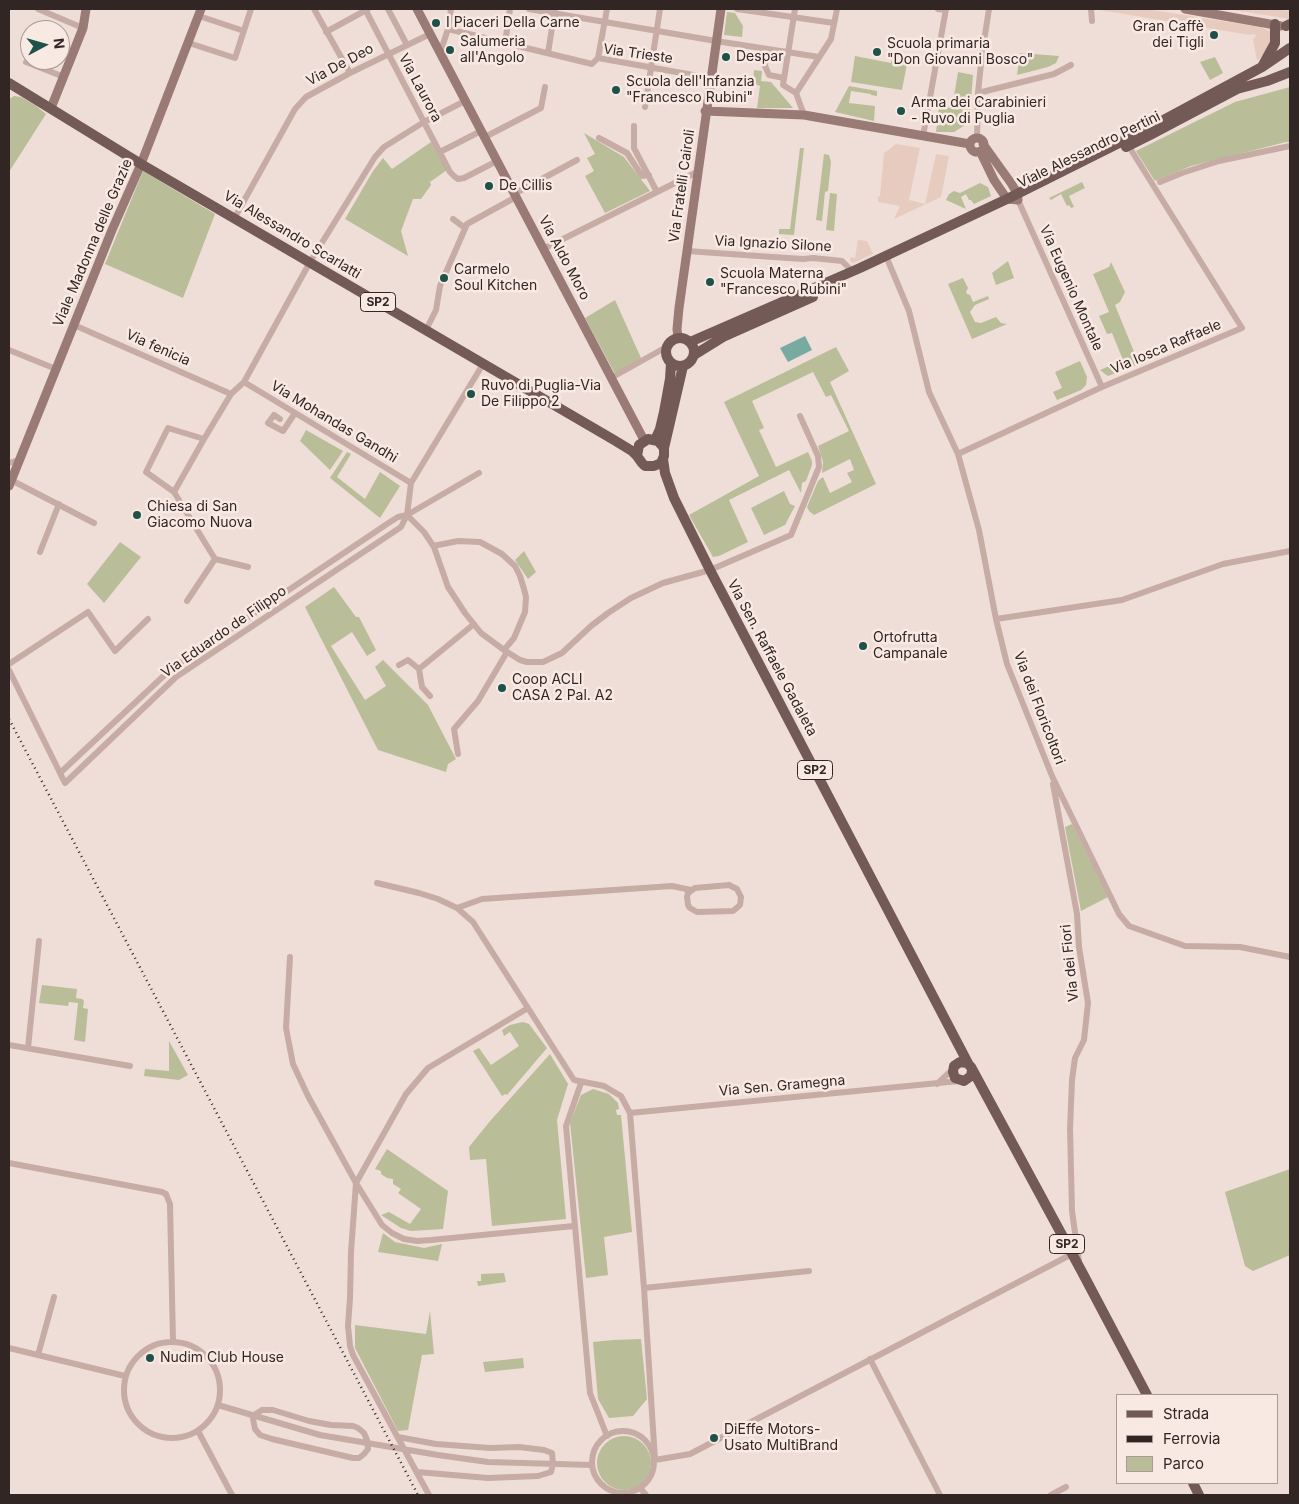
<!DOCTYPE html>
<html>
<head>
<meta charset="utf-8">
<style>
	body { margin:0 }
	#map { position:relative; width:1299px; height:1504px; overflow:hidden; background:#efded7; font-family:Inter,sans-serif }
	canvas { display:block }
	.frame { position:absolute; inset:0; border:10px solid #322625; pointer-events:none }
	.legend { position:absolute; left:1116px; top:1394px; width:162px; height:90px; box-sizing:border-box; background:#f8e9e3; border:1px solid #a99b97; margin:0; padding:6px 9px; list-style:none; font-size:15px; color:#322625 }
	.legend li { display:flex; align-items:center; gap:10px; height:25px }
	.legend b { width:25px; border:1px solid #a99b97 }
	.north { position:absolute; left:20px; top:20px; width:50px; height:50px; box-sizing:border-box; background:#f8e9e3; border:1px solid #a99b97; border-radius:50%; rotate:84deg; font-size:14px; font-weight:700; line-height:20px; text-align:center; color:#322625 }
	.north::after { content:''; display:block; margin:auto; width:18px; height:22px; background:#1d5149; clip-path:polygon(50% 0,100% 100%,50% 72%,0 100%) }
</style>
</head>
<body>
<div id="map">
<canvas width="1299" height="1504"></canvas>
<div class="frame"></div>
<ul class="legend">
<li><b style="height:6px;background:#745a57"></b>Strada</li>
<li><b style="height:6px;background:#322625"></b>Ferrovia</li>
<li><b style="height:14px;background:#b9bd98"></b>Parco</li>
</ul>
<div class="north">N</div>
</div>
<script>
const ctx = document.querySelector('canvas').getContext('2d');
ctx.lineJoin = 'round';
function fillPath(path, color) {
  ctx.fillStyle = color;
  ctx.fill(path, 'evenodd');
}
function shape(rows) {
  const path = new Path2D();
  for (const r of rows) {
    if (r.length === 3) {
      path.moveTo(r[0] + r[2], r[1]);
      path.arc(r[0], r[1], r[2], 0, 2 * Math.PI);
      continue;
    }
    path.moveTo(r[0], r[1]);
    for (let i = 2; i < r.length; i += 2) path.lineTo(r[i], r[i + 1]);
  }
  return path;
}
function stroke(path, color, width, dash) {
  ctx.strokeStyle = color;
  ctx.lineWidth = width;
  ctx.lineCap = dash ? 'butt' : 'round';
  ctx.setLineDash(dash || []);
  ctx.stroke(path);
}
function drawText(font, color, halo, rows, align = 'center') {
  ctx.font = font + ' Inter,sans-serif';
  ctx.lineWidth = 5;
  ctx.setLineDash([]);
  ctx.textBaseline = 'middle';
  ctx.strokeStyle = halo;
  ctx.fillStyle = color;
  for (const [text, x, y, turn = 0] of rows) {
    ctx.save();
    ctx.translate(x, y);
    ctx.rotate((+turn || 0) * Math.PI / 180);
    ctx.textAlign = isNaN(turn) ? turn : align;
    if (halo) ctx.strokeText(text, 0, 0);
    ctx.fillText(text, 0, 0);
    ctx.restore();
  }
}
const green = shape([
	[727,12,735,13,743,26,742,37,724,35],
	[1020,53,1059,56,1056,63,1048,67,1017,75],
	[855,56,891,63,891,61,907,64,902,90,851,82],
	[1215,57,1223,73,1210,80,1200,62],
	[754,70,762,71,761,81,771,82,793,108,757,108,760,86,753,83],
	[958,72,973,75,970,113,967,124,954,132,936,132,939,106,952,108],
	[849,86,877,91,877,96,871,95,871,94,851,91,849,103,875,106,874,121,835,112],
	[1290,87,1290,142,1286,142,1191,166,1155,181,1136,151,1235,102],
	[14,96,21,97,35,105,46,114,9,172,9,99],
	[584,133,624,157,650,191,605,213,585,176,594,171,587,158,595,154],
	[431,142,447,170,430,182,431,185,421,199,413,199,401,231,408,256,345,219,373,171,383,158,392,169],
	[800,148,804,148,794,235,779,234,779,229,790,229],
	[824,154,829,155,831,162,828,191,825,192,822,221,816,220],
	[143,171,215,214,183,298,105,264],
	[1082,182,1085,188,1069,196,1074,207,1071,208,1069,205,1067,206,1061,194,1051,200,1049,198],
	[980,183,988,187,991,196,974,204,971,200,969,200,966,194,961,197,966,209,946,200,949,194,954,191,960,193],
	[830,193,837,194,834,231,826,230],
	[1008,261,1014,278,996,285,992,273],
	[1111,262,1125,292,1120,302,1115,305,1139,364,1108,376,1105,374,1100,370,1123,360,1112,333,1107,334,1099,316,1109,312,1093,274,1109,267],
	[963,278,968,288,966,292,967,294,970,295,973,302,988,296,989,299,975,305,970,312,975,322,981,323,996,317,1001,323,1007,324,972,339,948,284],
	[615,300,641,358,615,374,585,318],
	[836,347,849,371,830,382,876,484,814,515,809,511,807,507,818,481,823,477,830,493,852,482,847,473,854,470,850,459,822,473,823,462,818,446,849,431,831,395,826,397,813,372,752,401,764,428,759,430,776,467,808,452,812,461,812,465,806,481,802,483,801,493,789,470,729,500,748,542,719,556,713,557,689,515,759,476,724,402],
	[1080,361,1087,377,1086,385,1081,390,1057,400,1053,392,1062,388,1055,372],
	[306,430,343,451,330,470,300,441],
	[347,452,351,454,337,477,365,499,380,472,400,486,380,518,330,478],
	[784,491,790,504,795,506,785,525,764,535,751,508],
	[120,542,141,557,104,603,87,584],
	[524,551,536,572,528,579,515,560],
	[334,587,356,617,359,617,376,650,367,656,352,632,331,646,365,700,386,686,375,667,383,660,428,705,456,759,448,764,446,772,378,750,305,607],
	[1072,824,1108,897,1081,911,1065,827],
	[42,985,77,989,76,998,82,999,84,1001,83,1008,88,1009,85,1042,74,1040,78,1003,69,1002,68,1006,39,1003],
	[523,1022,529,1024,547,1048,507,1095,505,1094,502,1096,473,1051,479,1048,491,1065,519,1046,510,1032,504,1036,502,1030,510,1025],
	[169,1041,188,1075,179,1080,144,1076,145,1069,169,1071],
	[550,1054,568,1084,557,1120,566,1219,492,1226,486,1159,470,1160,469,1147,491,1120],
	[593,1089,609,1094,618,1103,619,1109,616,1110,617,1115,621,1115,632,1232,604,1237,608,1275,586,1278,570,1123,581,1095],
	[387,1149,448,1191,443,1229,411,1231,401,1228,381,1215,389,1212,410,1224,421,1209,398,1193,401,1189,393,1184,393,1179,387,1178,381,1174,381,1171,375,1169],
	[1290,1169,1290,1255,1253,1271,1245,1266,1225,1192],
	[383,1233,395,1242,424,1248,442,1244,438,1261,378,1252],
	[504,1273,506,1282,478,1286,477,1281,481,1281,481,1274],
	[430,1311,434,1354,422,1355,408,1430,398,1431,355,1348,355,1325,426,1334],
	[641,1339,647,1399,633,1416,609,1418,598,1399,593,1342,613,1340],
	[523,1358,524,1368,485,1372,483,1362],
	[624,1463,27]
]);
const plaza = shape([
	[1094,9,1146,9,1260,27,1270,31,1273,40,1266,53,1257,61,1253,39,1257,35,1252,34,1250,35],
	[1227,9,1269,9,1290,11,1290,19],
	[896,144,920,148,909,200,925,204,936,154,949,156,941,197,894,219,900,206,878,202,878,197,880,196,884,153],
	[858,240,867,241,873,254,853,263,850,261,851,257,855,258]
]);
const water = shape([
	[805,336,812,350,788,362,780,348]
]);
const street = shape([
	[38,9,83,28],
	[314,9,350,73],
	[365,9,450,172,455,177,458,179,464,178,497,161],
	[388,9,407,45],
	[529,9,716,41,819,57],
	[737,9,834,23],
	[795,9,783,85,796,93],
	[938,9,946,10],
	[1091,9,1092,21],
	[199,16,244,31],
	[448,29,592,64,598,58,710,78],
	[326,32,368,9],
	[189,43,235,58,251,9],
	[505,43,510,9],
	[766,49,765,66,769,75,784,78],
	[440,53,448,29,451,9],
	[548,53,555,9],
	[598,58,607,9],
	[26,62,64,77],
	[978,93,1054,74,1071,65],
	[645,107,660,9],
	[804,115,796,93,831,39,837,9],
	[634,126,634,148,657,192],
	[923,136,946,9],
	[485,137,541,108,545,87],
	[599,138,627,153,642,176,649,175],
	[977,139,978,93,982,54,989,9],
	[440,152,481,131],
	[1160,182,1182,173,1219,161,1290,146],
	[514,194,577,160],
	[1018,200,1102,387],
	[235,217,295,109,306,97,350,73,430,34],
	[453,219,465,228],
	[543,249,697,172],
	[687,251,773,257,803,259,813,258,842,261,853,272],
	[886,256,909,311,929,392,958,454,979,530,996,619,1007,664,1052,776,1119,914,1129,926,1185,946,1240,947,1290,957],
	[74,325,231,394],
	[426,330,436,310,440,286,467,224,516,197],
	[9,350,56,369],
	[611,378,661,350,666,348],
	[244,382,411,483],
	[280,419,274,415,268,423,283,431,295,413],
	[204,439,168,428,146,472,174,492,204,439,231,394,244,382,310,262,375,157,384,147,424,122,465,101],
	[958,454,1102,387,1242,328,1128,145],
	[9,463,19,460],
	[9,481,11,480,94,523],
	[174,492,215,559,187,601],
	[407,515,424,532,434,547,448,587,465,613,481,633,504,650,520,660,527,662,543,662,562,653,591,626,608,613,631,598,663,583,710,570,791,535,819,467,818,456,800,416],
	[433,546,458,541,480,542,502,554,515,566,520,576,524,589,526,597,525,612,514,638,504,650],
	[40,552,59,504],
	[215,559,248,567],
	[996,619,1122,600,1223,564,1290,551],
	[9,664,88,612,115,651,148,619],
	[399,665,408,660,419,669],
	[9,670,65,783,176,677,401,527,407,515,411,483,483,364],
	[430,696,422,687,419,669,474,624],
	[458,754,454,729,478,701,507,652],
	[60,773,171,669,390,522,398,517,407,515,479,473],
	[1053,784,1077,914,1079,947,1088,1003,1084,1040,1075,1058,1072,1080,1070,1129,1072,1211,1079,1261],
	[377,883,419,893,438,899,457,908,473,922,574,1080,604,1086,621,1096,630,1113,644,1288,655,1460,690,1454,1072,1254],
	[729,885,737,889,741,897,740,905,733,911,697,912,690,908,688,905,687,897,688,893,695,888,729,885],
	[457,908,482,899,672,886,691,890],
	[290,957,286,1028,293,1064,308,1096,356,1183,351,1252,350,1298,348,1326,350,1346,353,1355,429,1495],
	[528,1008,428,1068,406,1094,356,1183,382,1225,392,1233,404,1239,417,1241,431,1240,574,1226],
	[9,1045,130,1066],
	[28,1048,39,941],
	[581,1083,566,1126,590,1393,607,1436],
	[937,1084,953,1069],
	[630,1113,959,1081],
	[9,1163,162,1192,166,1194,170,1204,173,1341],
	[644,1288,809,1271],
	[172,1390,48],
	[9,1348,125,1376],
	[38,1355,54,1297],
	[870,1359,940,1495],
	[218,1405,320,1435,438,1455,488,1462,592,1465],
	[262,1410,273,1410,309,1421,331,1425,353,1426,358,1428,364,1433,367,1440,368,1449,364,1454,359,1458,353,1458,272,1439,260,1435,255,1429,253,1419,254,1415,262,1410],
	[623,1462,31],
	[198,1431,232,1495],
	[398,1437,436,1444,490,1448,519,1447,544,1450,552,1453,553,1464,551,1472,538,1476,488,1478,417,1472],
	[641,1489,646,1495],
	[1051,1495,1066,1487]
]);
const secondary = shape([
	[417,9,644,440],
	[1185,9,1281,26],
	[51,108,83,28,86,9],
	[705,111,804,115,970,144],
	[977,145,7],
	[980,151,994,180,1007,199,1018,200,1017,193,1011,183,983,144],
	[678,338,677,329,679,308,721,9],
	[9,486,112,230,141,164,201,9]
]);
const primary = shape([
	[1286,26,1290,24],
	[1263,65,1275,43,1275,24],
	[9,83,141,164,614,440,632,451,637,456,642,463,645,466,654,466,661,463,664,456,664,448,658,441,648,439,639,445,637,456],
	[1126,147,1150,135,1237,89,1267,81,1290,72],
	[680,352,14],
	[690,342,860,268,1007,199,1147,129,1262,67,1290,48],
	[694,355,723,337,813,297],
	[655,440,660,429,664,412,670,379,671,363],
	[664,448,683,366],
	[663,459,665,473,674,498,710,570,969,1065],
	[972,1070,971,1076,964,1081,955,1078,953,1072,954,1066,960,1062,967,1063,971,1067,1082,1272,1147,1395],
	[1193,1483,1199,1495]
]);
const rail = shape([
	[9,719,418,1495]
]);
const markers = [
	[436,23,5,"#1d5149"],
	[1214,35,5,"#1d5149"],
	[450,50,5,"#1d5149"],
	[877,52,5,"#1d5149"],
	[726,57,5,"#1d5149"],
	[616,90,5,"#1d5149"],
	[901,111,5,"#1d5149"],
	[489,186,5,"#1d5149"],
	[444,278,5,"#1d5149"],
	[710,282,5,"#1d5149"],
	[471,394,5,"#1d5149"],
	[137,515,5,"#1d5149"],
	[863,646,5,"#1d5149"],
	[502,688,5,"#1d5149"],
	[150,1358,5,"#1d5149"],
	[714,1438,5,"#1d5149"]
];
const shields = [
	[378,302,35],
	[815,770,35],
	[1067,1244,35]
];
const shieldNames = [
	["SP2",378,302],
	["SP2",815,770],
	["SP2",1067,1244]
];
const poiNames = [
	["I Piaceri Della Carne",446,23],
	["Gran Caffè",1204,27,"right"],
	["dei Tigli",1204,43,"right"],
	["Salumeria",460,42],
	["all'Angolo",460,58],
	["Scuola primaria",887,44],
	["\"Don Giovanni Bosco\"",887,60],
	["Despar",736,57],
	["Scuola dell'Infanzia",626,82],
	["\"Francesco Rubini\"",626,98],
	["Arma dei Carabinieri",911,103],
	["- Ruvo di Puglia",911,119],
	["De Cillis",499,186],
	["Carmelo",454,270],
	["Soul Kitchen",454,286],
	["Scuola Materna",720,274],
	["\"Francesco Rubini\"",720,290],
	["Ruvo di Puglia-Via",481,386],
	["De Filippo 2",481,402],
	["Chiesa di San",147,507],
	["Giacomo Nuova",147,523],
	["Ortofrutta",873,638],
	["Campanale",873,654],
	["Coop ACLI",512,680],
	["CASA 2 Pal. A2",512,696],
	["Nudim Club House",160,1358],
	["DiEffe Motors-",724,1430],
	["Usato MultiBrand",724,1446]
];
const streetNames = [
	["Via Trieste",638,54,8],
	["Via De Deo",340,65,-28],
	["Via Laurora",420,88,62],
	["Viale Alessandro Pertini",1089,150,-26],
	["Via Fratelli Cairoli",682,186,-82],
	["Via Alessandro Scarlatti",292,235,31],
	["Viale Madonna delle Grazie",93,243,-67],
	["Via Ignazio Silone",773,244,3],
	["Via Aldo Moro",564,258,62],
	["Via Eugenio Montale",1071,288,66],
	["Via Iosca Raffaele",1166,347,-23],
	["Via fenicia",158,348,24],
	["Via Mohandas Gandhi",334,422,31],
	["Via Eduardo de Filippo",224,632,-35],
	["Via Sen. Raffaele Gadaleta",772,658,62],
	["Via dei Floricoltori",1039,708,69],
	["Via dei Fiori",1070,963,-96],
	["Via Sen. Gramegna",782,1086,-5]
];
fillPath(green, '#b9bd98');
fillPath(plaza, '#e7cbbe');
fillPath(water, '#77aba1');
stroke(street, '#c6aca4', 6);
stroke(secondary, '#9a7a75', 9);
stroke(primary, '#745a57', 10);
stroke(rail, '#322625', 2.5, [1, 4]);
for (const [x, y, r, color] of markers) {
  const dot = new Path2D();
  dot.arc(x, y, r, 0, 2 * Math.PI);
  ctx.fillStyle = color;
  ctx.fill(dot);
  stroke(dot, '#f8e9e3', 2);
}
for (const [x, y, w] of shields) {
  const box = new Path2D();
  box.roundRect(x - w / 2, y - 9.5, w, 19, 4);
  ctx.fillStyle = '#f8e9e3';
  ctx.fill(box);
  stroke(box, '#322625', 1);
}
drawText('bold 12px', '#322625', null, shieldNames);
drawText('14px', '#322625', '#f8e9e3', poiNames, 'left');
drawText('14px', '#322625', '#f8e9e3', streetNames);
</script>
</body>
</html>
